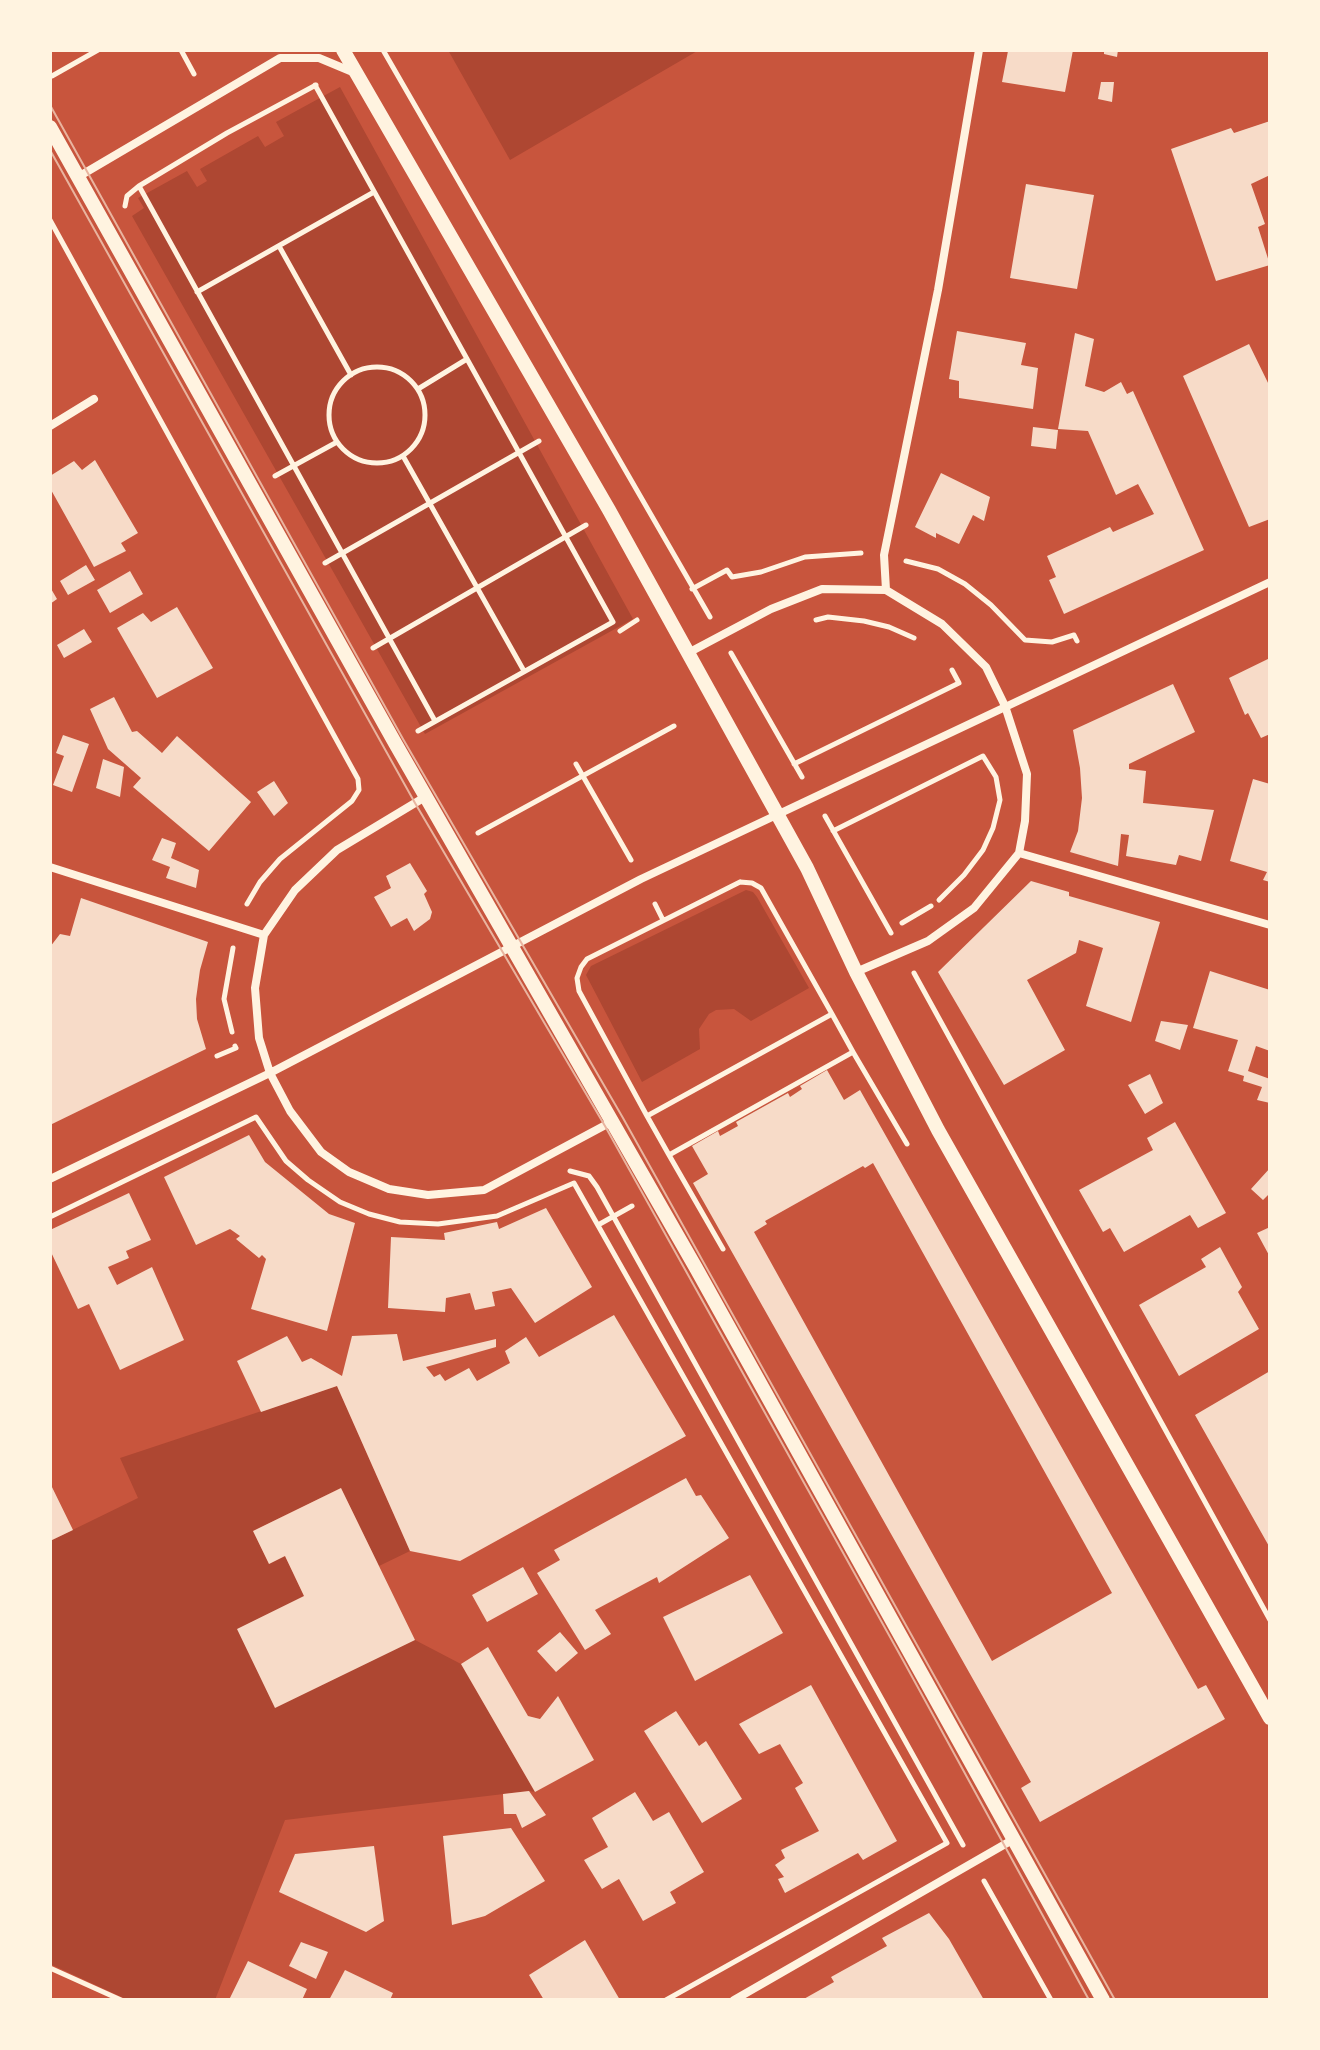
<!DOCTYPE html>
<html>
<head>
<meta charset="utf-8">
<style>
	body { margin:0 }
	#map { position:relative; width:1320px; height:2050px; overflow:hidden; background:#c8553d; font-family:"Space Grotesk",sans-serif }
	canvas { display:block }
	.frame { position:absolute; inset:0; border:52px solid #fff3e0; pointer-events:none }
</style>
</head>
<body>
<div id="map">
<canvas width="1320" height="2050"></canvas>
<div class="frame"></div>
</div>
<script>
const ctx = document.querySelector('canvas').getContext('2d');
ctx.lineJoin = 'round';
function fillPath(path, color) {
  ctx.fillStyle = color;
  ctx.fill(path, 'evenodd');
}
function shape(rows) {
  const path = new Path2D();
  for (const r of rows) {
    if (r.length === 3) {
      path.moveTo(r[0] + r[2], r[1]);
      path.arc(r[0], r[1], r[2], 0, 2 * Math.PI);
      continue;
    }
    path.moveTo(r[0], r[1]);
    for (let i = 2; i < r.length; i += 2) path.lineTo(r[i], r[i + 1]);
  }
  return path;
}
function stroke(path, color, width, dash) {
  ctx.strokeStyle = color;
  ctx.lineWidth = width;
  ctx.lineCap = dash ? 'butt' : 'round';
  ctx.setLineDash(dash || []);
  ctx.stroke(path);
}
const green = shape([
	[448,50,699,50,510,160],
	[340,87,633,619,425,734,132,216,144,208,138,198,187,171,197,187,207,181,200,169,258,136,265,147,284,136,276,122],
	[746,890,753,892,757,897,809,988,751,1021,734,1009,716,1010,709,1014,699,1029,700,1049,642,1082,586,975,591,966],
	[337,1386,410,1551,379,1566,341,1488,253,1531,269,1564,285,1556,304,1596,415,1640,461,1664,535,1792,529,1791,285,1820,215,2000,128,2000,50,1964,50,1541,138,1498,120,1458]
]);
const building = shape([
	[1073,50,1065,92,1002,82,1008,51],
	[1104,50,1118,50,1117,57,1104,54],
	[1101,82,1114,82,1112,102,1098,99],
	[1270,121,1270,175,1251,184,1265,224,1258,227,1270,265,1216,281,1171,149,1231,128,1234,133],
	[1026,184,1094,195,1077,289,1010,278],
	[957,331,1026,343,1021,365,1038,368,1033,409,959,398,959,381,949,379],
	[1075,333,1094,339,1085,386,1104,392,1121,382,1127,394,1133,391,1204,550,1064,614,1049,580,1056,577,1047,556,1110,527,1113,532,1154,514,1138,484,1116,495,1088,431,1058,429],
	[1249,344,1270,387,1270,519,1249,527,1183,376],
	[1033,427,1058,430,1056,449,1031,446],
	[95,460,138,533,121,543,126,551,94,567,50,488,50,476,74,461,82,470],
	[941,473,990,497,984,521,973,515,959,544,936,533,936,538,915,527],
	[86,565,95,580,68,595,60,581],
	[130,571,143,594,110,613,97,590],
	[50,587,57,599,50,604],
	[177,607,213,668,157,698,117,628,143,613,151,622],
	[84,629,92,642,64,658,57,645],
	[1270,658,1270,734,1261,738,1248,713,1245,715,1229,678],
	[1173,684,1195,732,1129,764,1129,769,1146,771,1143,803,1214,810,1201,861,1179,855,1176,865,1126,856,1129,835,1121,834,1118,866,1070,852,1078,831,1082,798,1080,768,1073,730],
	[114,697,132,732,137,731,162,753,177,736,251,802,209,851,133,787,141,778,108,749,90,709],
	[63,735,89,744,72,792,53,785,64,756,56,753],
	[103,759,124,767,120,797,96,788],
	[1253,779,1270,784,1270,882,1263,880,1267,872,1230,861],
	[274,781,288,803,274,816,257,792],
	[162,838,176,843,171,858,199,870,196,888,166,878,170,867,152,860],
	[410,863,427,891,424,894,432,912,430,919,414,931,407,918,391,927,374,897,391,888,386,876],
	[1031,881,1069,892,1069,896,1160,922,1131,1022,1086,1006,1103,948,1079,940,1076,953,1027,980,1065,1050,1004,1085,938,972],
	[81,898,208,942,200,970,196,999,197,1019,206,1049,50,1125,50,947,60,934,70,936],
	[1210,971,1270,990,1270,1051,1256,1046,1248,1071,1270,1079,1270,1103,1257,1100,1262,1087,1243,1081,1244,1076,1228,1071,1238,1040,1193,1028],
	[1161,1021,1188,1025,1180,1050,1155,1041],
	[827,1070,844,1100,860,1090,1198,1689,1206,1685,1225,1719,1040,1822,1021,1788,1031,1782,693,1183,708,1174,692,1146,718,1131,720,1136,738,1126,736,1122,788,1093,790,1097,802,1089,800,1086],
	[873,1163,1112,1593,992,1661,754,1232,767,1224,765,1221,863,1166,865,1168],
	[1150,1074,1163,1103,1145,1114,1128,1085],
	[1175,1122,1226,1213,1198,1228,1190,1215,1124,1252,1110,1228,1103,1232,1079,1190,1153,1150,1147,1138],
	[249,1135,265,1162,329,1214,355,1223,327,1331,251,1309,266,1259,262,1255,259,1258,236,1239,240,1236,230,1229,196,1245,164,1177],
	[1270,1168,1270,1193,1263,1200,1251,1189],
	[129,1193,151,1240,126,1251,129,1258,108,1267,117,1285,152,1267,184,1340,120,1370,89,1304,78,1309,50,1250,50,1230],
	[546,1208,592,1287,535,1323,511,1288,492,1292,495,1306,475,1310,470,1293,446,1298,445,1312,388,1308,391,1237,445,1240,444,1233,497,1222,499,1229],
	[1270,1227,1270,1257,1257,1233],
	[1220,1247,1242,1287,1238,1292,1259,1329,1179,1376,1139,1305,1206,1267,1201,1259],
	[614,1315,686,1436,460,1561,410,1551,337,1386,261,1412,237,1361,287,1336,302,1362,311,1358,342,1376,352,1336,397,1334,403,1361,496,1339,496,1347,426,1367,434,1377,440,1374,445,1381,469,1368,477,1381,510,1363,505,1351,526,1337,539,1357],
	[1270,1371,1270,1548,1195,1415],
	[686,1478,696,1496,701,1495,729,1538,659,1583,657,1577,595,1610,611,1634,585,1650,537,1573,560,1560,554,1550],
	[50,1483,73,1530,50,1541],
	[341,1488,415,1640,275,1708,237,1629,304,1596,285,1556,269,1564,253,1531],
	[523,1567,538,1594,487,1622,472,1595],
	[750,1575,783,1633,695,1681,663,1617],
	[560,1632,578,1653,556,1672,537,1651],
	[488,1647,528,1716,540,1719,558,1696,594,1760,535,1792,461,1664],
	[811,1685,897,1841,863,1860,858,1853,785,1893,778,1879,784,1877,775,1865,785,1858,781,1850,819,1831,795,1788,803,1783,780,1744,759,1754,739,1724],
	[676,1711,699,1746,706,1741,742,1799,702,1823,644,1731],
	[529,1791,546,1815,522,1828,516,1814,504,1814,503,1794],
	[635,1792,653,1821,669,1812,704,1872,670,1892,676,1903,643,1921,619,1879,602,1889,584,1860,608,1847,592,1818],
	[511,1828,545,1881,485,1916,452,1925,443,1836],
	[374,1846,384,1921,366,1932,279,1892,295,1854],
	[929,1913,949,1939,984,2000,802,2000,834,1982,831,1977,887,1946,882,1938],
	[585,1940,620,2000,544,2000,529,1975],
	[301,1942,328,1952,316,1979,289,1966],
	[248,1961,307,1989,302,2000,229,2000],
	[345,1970,393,1993,390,2000,329,2000]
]);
const path = shape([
	[181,50,194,74],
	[383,50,710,617],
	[52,76,98,50],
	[315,85,613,622,418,731],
	[139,186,435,721],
	[125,206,127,196,139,186,227,133,316,85],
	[50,220,358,779,359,790,352,801,280,859,260,882,247,904],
	[279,246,351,375],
	[197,292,374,192],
	[377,415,48],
	[418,389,467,359],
	[403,456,524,671],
	[275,476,337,442],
	[906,561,938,569,965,584,991,605,1025,640,1052,642,1074,635,1077,641],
	[325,563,539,441],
	[692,589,727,570,732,577,761,572,805,557,861,553],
	[816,620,828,617,864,621,889,627,914,638],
	[620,631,637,620],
	[373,648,586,525],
	[731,653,802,777],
	[576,764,631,860],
	[794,764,959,683,952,670],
	[825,816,891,933],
	[833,831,983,756,996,777,1000,800,993,828,983,850,964,875,939,900],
	[478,833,674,726],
	[740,882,752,883,761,888,832,1014,647,1116,579,991,577,978,581,967,587,959,740,882],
	[655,904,663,920],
	[902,923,931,906],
	[914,973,1270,1620],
	[232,1032,224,999,233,948],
	[853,1052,907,1144],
	[217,1056,236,1048,235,1046],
	[647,1116,669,1155,853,1052,832,1014],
	[669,1155,723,1249],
	[570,1171,589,1176,597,1187,963,1845],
	[50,1217,256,1117,286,1161,308,1180,340,1202,369,1214,400,1222,438,1224,497,1216,574,1183,947,1843,666,2000],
	[598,1225,632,1206],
	[984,1881,1051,2000],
	[50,1968,121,2000]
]);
const minor = shape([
	[78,177,280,58,319,58,355,73],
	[50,426,94,399],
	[886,590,884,555,938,290,979,50],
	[688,653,771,609,822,589,886,590,942,624,986,667,1005,706,1027,774,1025,821,1019,853,974,908,928,941,856,972],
	[425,797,337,850,295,890,264,935,255,988,259,1038,270,1073,290,1111,321,1152,349,1172,389,1189,428,1195,484,1190,613,1121],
	[1019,853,1270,925],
	[50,867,264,935],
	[50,1179,270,1073,641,879,1270,582],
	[734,2000,1014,1839]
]);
const tertiary = shape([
	[343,50,609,510,807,868,856,972,938,1130,1270,1718],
	[50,127,395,743,696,1268,1103,2000]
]);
const tram = shape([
	[50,105,403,739,623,1118,1115,2000],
	[50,150,415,803,605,1126,904,1662,1089,2000]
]);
fillPath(green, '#ae4732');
fillPath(building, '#f7dbc8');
stroke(path, '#fff3e0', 5);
stroke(minor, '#fff3e0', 8);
stroke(tertiary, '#fff3e0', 14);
stroke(tram, '#e9b49f', 2);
</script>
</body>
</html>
